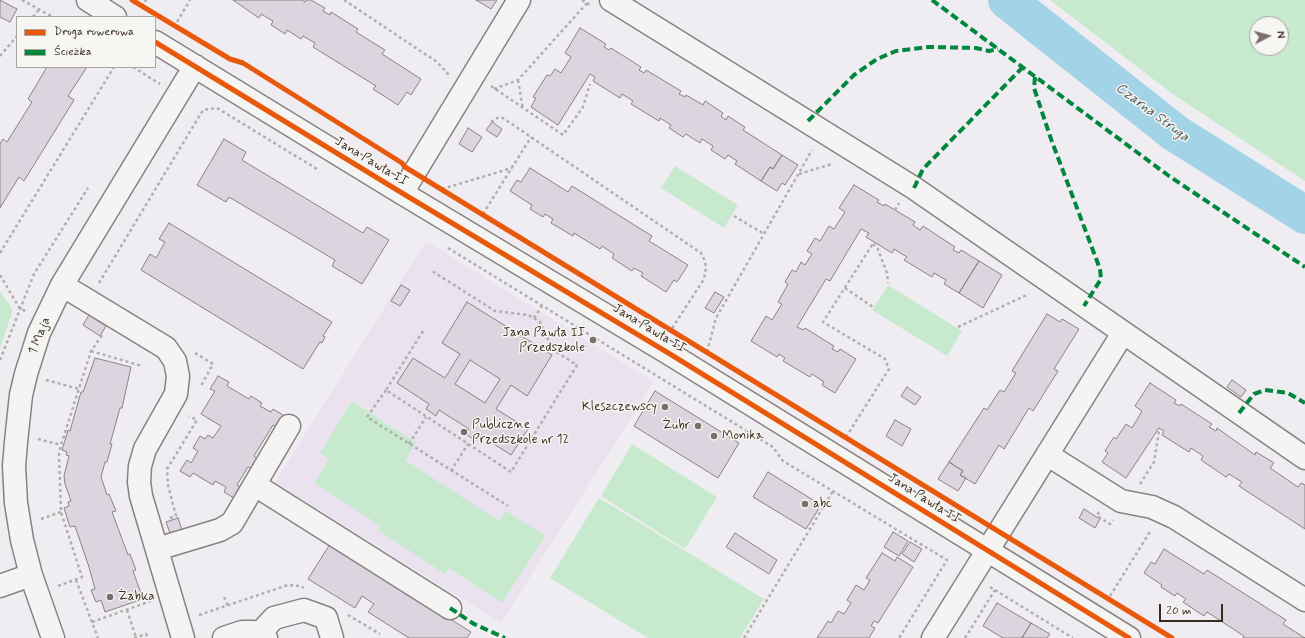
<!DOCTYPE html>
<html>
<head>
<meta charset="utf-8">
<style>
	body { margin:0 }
	#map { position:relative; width:1305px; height:638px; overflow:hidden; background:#f0edf2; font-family:Mynerve,sans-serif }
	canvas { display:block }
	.legend { position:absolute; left:16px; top:16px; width:140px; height:52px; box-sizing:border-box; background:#f6f6f2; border:1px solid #aba49d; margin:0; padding:5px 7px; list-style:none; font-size:12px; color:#3b2a1e }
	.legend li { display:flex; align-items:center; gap:8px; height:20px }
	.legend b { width:20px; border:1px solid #aba49d }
	.north { position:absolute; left:1249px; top:16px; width:40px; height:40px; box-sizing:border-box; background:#f6f6f2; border:1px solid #aba49d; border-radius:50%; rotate:84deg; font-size:11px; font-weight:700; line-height:16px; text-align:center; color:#3b2a1e }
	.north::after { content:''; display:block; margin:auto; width:14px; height:18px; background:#7a6e68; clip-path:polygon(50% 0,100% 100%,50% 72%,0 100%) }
	.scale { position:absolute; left:1159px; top:604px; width:64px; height:18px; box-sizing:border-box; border:2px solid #3b2a1e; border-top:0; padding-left:5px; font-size:12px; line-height:14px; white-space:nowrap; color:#3b2a1e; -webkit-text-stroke:3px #f6f6f2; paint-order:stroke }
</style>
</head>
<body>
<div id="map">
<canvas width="1305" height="638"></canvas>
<ul class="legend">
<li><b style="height:5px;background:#e8590c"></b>Droga rowerowa</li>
<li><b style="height:5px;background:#00873e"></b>Ścieżka</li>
</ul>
<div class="north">N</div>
<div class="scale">20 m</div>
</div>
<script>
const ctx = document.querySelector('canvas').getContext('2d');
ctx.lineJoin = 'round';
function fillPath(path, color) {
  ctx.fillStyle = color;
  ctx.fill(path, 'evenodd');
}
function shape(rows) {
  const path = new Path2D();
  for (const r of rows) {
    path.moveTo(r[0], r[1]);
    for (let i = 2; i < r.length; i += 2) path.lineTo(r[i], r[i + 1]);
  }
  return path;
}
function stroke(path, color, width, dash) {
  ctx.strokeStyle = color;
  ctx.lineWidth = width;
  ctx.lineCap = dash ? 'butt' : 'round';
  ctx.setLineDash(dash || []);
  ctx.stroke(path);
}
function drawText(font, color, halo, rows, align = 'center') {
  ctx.font = font + ' Mynerve,sans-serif';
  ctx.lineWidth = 3;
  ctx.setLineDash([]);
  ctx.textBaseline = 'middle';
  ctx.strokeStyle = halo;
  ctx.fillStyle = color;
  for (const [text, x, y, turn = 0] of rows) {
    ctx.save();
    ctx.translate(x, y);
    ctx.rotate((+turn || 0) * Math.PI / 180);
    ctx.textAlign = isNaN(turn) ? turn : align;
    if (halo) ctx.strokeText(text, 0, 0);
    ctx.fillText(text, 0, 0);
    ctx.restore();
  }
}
const built = shape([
	[426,241,654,382,501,623,275,482]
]);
const green = shape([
	[1050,0,1305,0,1305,181,1174,95],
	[1257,24,1281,24,1281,48,1257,48],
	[675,166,738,205,724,228,661,188],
	[888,285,962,331,947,356,872,310],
	[0,291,13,310,0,349],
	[352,401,416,443,405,460,499,521,506,511,545,536,502,603,449,568,445,574,378,530,381,526,314,483,329,459,320,453],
	[632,444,717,497,685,549,601,496],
	[599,498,764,599,740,638,648,638,550,578]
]);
const river = shape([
	[1007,0,1175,133,1305,215]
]);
const building = shape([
	[0,0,17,9,10,22,0,17,0,0],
	[233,0,302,0,305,2,306,0,311,0,325,8,323,11,330,15,331,12,358,29,356,32,385,50,382,54,421,79,411,95,407,92,398,105,373,89,376,86,313,47,315,43,303,36,301,39,287,30,285,34,271,25,273,21,261,14,259,18,233,0],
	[476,0,497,0,491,9,476,0],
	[580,28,606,44,604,47,609,50,611,48,641,67,639,70,644,73,646,70,681,91,679,94,685,97,686,95,703,105,705,101,723,113,721,116,726,120,728,116,745,127,743,130,782,155,773,169,770,167,761,181,735,164,737,161,728,155,725,159,711,150,713,146,702,139,700,143,686,134,683,137,669,128,671,125,660,118,659,121,631,104,633,101,622,94,620,98,593,81,595,77,590,74,558,125,531,107,536,98,533,97,547,75,550,76,555,69,561,73,571,57,565,53,580,28],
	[47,67,87,67,68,96,74,100,24,181,19,177,0,208,0,144,3,139,7,142,32,102,28,99,47,67],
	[492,122,502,129,497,137,486,130,492,122],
	[468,128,482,137,472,152,459,144,468,128],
	[224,139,246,152,242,160,363,233,367,227,389,240,362,284,332,266,335,260,229,197,226,202,197,185,224,139],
	[782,155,798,165,785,185,782,183,777,191,761,181,770,167,773,169,782,155],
	[530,168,568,192,572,186,652,236,649,241,688,265,677,282,674,280,666,292,641,276,643,273,634,268,632,271,612,258,614,254,602,246,600,249,574,233,573,236,551,223,553,219,545,214,543,217,530,209,532,205,510,191,517,180,521,182,530,168],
	[854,185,879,200,877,202,884,206,885,204,915,222,913,225,920,230,923,226,955,247,953,250,959,253,961,250,979,261,959,293,944,284,946,280,934,273,932,277,904,260,907,257,894,249,892,253,866,237,869,233,861,229,830,281,826,279,797,327,803,330,805,328,834,346,832,349,838,352,840,349,856,359,835,393,822,385,824,382,812,374,810,377,783,361,785,358,779,354,777,357,751,341,766,316,772,320,782,304,778,302,788,284,785,282,792,270,796,272,801,262,805,265,812,254,807,251,815,238,820,241,829,226,834,229,845,212,839,208,854,185],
	[169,223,332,322,323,336,325,337,322,343,320,342,303,369,141,270,150,254,156,258,165,242,159,239,169,223],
	[979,261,1002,275,983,308,959,293,979,261],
	[401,285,410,290,400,306,391,301,401,285],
	[715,292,724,297,714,313,705,308,715,292],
	[467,302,552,355,527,396,511,385,496,409,528,429,511,455,480,435,476,441,466,434,469,429,439,410,436,416,426,409,429,404,397,383,413,358,445,378,460,354,442,343,467,302],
	[470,360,500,379,485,403,455,384,470,360],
	[1047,314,1060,322,1062,319,1079,329,1054,369,1058,371,1033,411,1029,408,1004,449,999,445,975,484,960,475,963,471,949,462,984,408,987,410,1000,390,1004,392,1016,373,1012,371,1047,314],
	[89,315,106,326,100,336,83,325,89,315],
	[95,358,131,367,122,408,120,408,110,444,112,444,107,462,105,462,101,477,107,495,109,494,116,511,112,512,128,555,130,554,136,570,133,571,143,599,105,612,101,600,96,602,91,590,95,589,89,567,75,526,70,527,64,508,69,506,68,502,71,501,65,484,64,476,69,456,66,455,67,452,62,450,68,430,70,431,81,392,83,392,95,358],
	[218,376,229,382,227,386,249,399,251,396,262,403,260,406,271,412,273,409,283,415,277,427,273,425,254,456,258,459,253,469,248,467,237,485,240,487,234,498,224,492,226,487,215,481,213,485,193,473,190,477,180,471,187,460,191,463,198,451,193,448,200,436,205,439,208,435,213,438,221,426,201,414,215,391,210,389,218,376],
	[1232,380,1246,390,1241,397,1227,387,1232,380],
	[1150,383,1176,400,1174,403,1180,406,1181,404,1212,424,1209,427,1216,431,1217,428,1255,455,1256,452,1274,463,1270,468,1298,487,1301,483,1305,485,1305,529,1239,486,1242,482,1229,474,1226,477,1201,460,1203,456,1191,448,1189,452,1162,435,1164,431,1159,428,1126,478,1102,462,1108,453,1105,451,1114,437,1116,439,1126,424,1132,428,1142,411,1135,406,1150,383],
	[907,387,921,397,915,405,901,396,907,387],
	[655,391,739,443,718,478,634,426,655,391],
	[895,420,911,429,902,446,886,436,895,420],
	[949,462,963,471,960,475,966,478,958,491,938,479,949,462],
	[768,472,821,505,806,529,753,497,768,472],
	[1084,509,1100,519,1095,528,1079,518,1084,509],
	[178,518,182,530,170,533,166,522,178,518],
	[893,532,908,541,899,556,884,547,893,532],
	[735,533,777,560,769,574,726,547,735,533],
	[910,542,922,549,914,562,902,554,910,542],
	[330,544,471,632,467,638,409,638,368,612,374,604,362,596,355,608,308,579,330,544],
	[1164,549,1204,574,1207,570,1286,620,1283,624,1305,638,1243,638,1244,636,1207,612,1204,616,1183,602,1186,599,1177,593,1175,596,1161,587,1162,585,1144,573,1151,562,1155,564,1164,549],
	[882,553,895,561,897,557,913,567,878,623,874,621,871,626,875,628,869,638,817,638,828,621,831,623,838,611,844,614,851,603,847,600,856,585,864,590,870,580,866,578,882,553],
	[997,603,1031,623,1022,638,1003,638,983,626,997,603],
	[1031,623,1050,634,1047,638,1022,638,1031,623]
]);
const path = shape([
	[22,0,53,17],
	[132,0,230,59,243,63,397,159],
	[344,0,437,62,449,75],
	[582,0,590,5],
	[141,6,144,1,149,0],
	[33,17,40,8],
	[174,27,190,0],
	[0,56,17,36],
	[133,67,160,84],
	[518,80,523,109],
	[491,86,563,135,583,107,590,84],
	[494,89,518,80,587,3],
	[491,122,499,117,503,118,701,253,705,261,706,268,704,279,671,330],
	[799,174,832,164],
	[433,183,464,203],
	[442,189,512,168],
	[895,210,899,203],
	[483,214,531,137],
	[734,216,764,234],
	[873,244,877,247,887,273,888,283],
	[448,248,773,447,783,461,947,560,899,638],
	[0,253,114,67],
	[0,275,20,309,26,311],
	[99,283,203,110,217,108,317,169],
	[845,288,873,307],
	[534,318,542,306],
	[958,327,1029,294],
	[423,331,386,390,511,472,577,365,553,350,540,322,534,318,528,315,495,311,432,271],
	[91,351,142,366],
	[707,352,716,318,812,150],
	[195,353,213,364,202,384,198,383],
	[0,360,34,274,88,188],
	[46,380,79,389],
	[386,390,367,417,508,506],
	[846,437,889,369,885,359,823,322,874,242],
	[38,439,61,445],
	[409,444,426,417],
	[451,471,468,444],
	[1140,484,1154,462,1159,431],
	[1099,512,1097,516,1110,524,1113,520],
	[170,518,176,516,168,485,167,469,197,420,189,416],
	[41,519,61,512],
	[76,580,98,638],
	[58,586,82,577,61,512,59,454,61,445,91,351,103,334],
	[990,587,1073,638],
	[224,597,228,606],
	[1107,601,1151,530],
	[127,610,136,637],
	[199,615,288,585,300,586,304,588],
	[348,615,380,634],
	[1145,621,1172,638],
	[92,622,151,601],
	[134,638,146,634,148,638],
	[744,638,833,491],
	[965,638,995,590]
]);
const minor = shape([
	[88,0,115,17],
	[611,0,914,188,1305,458],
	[155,42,402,193,670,354,1129,638],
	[402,193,519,0],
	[62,285,166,348,175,361,178,376,176,394,145,449,140,466,139,482,141,496,183,638],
	[1048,455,1121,501,1152,507,1174,517,1305,600],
	[255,485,450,608],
	[157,549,220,530,232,523,289,426],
	[0,586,31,575],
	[259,634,274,618,304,610,326,618,332,638],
	[53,638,31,575,22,540,16,503,14,466,16,442,21,395,26,374,39,333,62,285,195,66],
	[224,638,242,632,253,632,266,638],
	[933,638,1123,333]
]);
const quiet = shape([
	[932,0,1169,176,1305,267],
	[1035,77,1034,88,1051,139,1100,269,1101,279,1084,306],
	[808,121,854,75,877,59,896,51,929,47,976,48,989,51,998,49],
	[914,188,923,169,1023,67],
	[1239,413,1254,394,1265,390,1288,393,1305,403],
	[450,608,474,624,505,638]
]);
const cycleway = shape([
	[132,0,230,59,243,63,402,163,405,167,1172,638],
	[155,42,402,193,670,354,1129,638]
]);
const markers = [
	[593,340,4,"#7a6e68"],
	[665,407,4,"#7a6e68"],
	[698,426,4,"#7a6e68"],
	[464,432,4,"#7a6e68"],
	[714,436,4,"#7a6e68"],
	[805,504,4,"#7a6e68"],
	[110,597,4,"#7a6e68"]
];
const streetNames = [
	["Jana Pawła II",371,162,31],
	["Jana Pawła II",649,329,31],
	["1 Maja",40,336,-68],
	["Jana Pawła II",924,499,32]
];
const poiNames = [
	["Jana Pawła II",585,333,"right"],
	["Przedszkole",585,348,"right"],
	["Kleszczewscy",657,407,"right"],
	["Publiczne",472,425],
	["Przedszkole nr 12",472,440],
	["Żubr",690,426,"right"],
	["Monika",722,436],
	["abc",813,504],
	["Żabka",118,597]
];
const waterNames = [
	["Czarna Struga",1152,113,37]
];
fillPath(built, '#eae2ef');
fillPath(green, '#c7eacf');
stroke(river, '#a2d3e7', 38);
fillPath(building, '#dcd5df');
stroke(building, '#888382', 1);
stroke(minor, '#888382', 25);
stroke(path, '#b1afae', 2.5, [3, 3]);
stroke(minor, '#f4f4f3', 22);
stroke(quiet, '#00873e', 4, [8, 4]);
stroke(cycleway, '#e8590c', 5);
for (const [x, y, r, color] of markers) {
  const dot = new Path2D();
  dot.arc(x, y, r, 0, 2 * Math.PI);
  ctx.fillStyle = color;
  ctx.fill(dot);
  stroke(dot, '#f6f6f2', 1.5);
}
drawText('13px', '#3b2a1e', '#f6f6f2', streetNames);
drawText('13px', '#3b2a1e', '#f6f6f2', poiNames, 'left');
drawText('italic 14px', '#505959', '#f6f6f2', waterNames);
</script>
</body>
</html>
